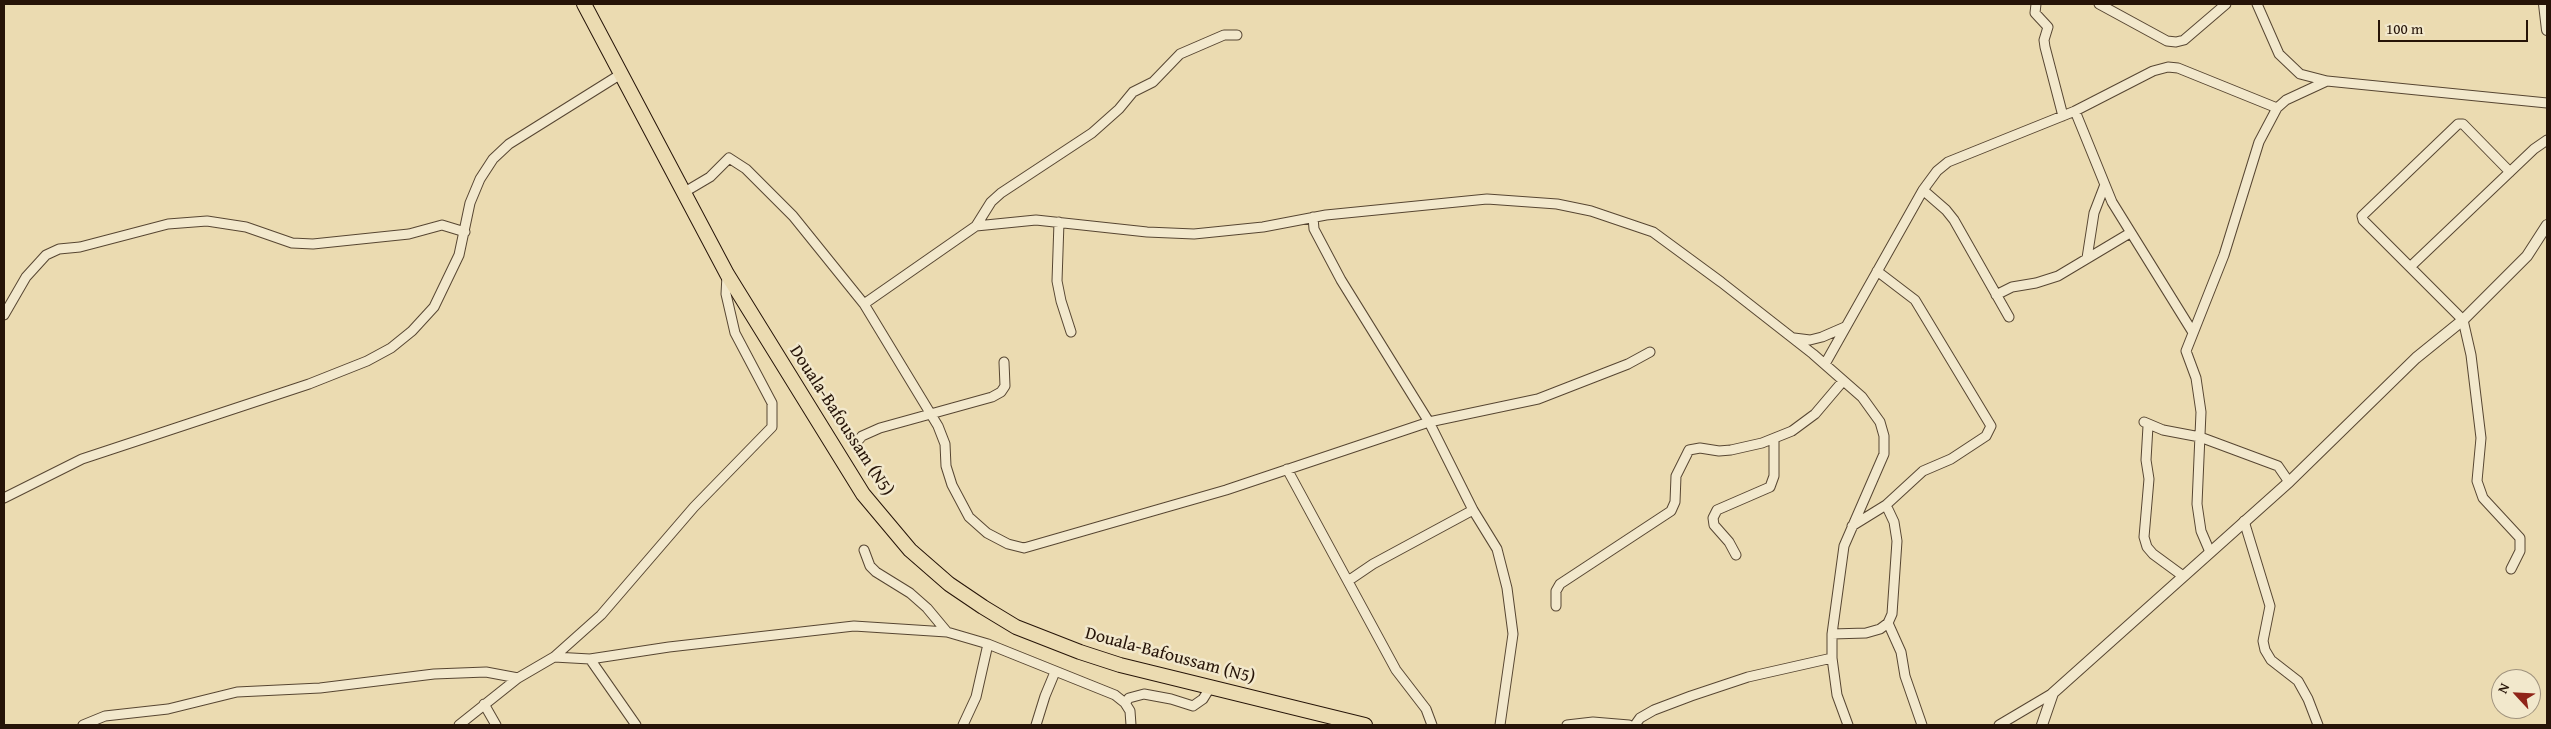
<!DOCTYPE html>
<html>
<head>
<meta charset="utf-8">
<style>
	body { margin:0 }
	#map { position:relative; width:2551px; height:729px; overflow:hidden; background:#ebdbb1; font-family:"Gentium Book Plus",serif }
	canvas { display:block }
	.frame { position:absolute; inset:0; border:5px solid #261408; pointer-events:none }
	.north { position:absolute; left:2491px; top:669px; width:50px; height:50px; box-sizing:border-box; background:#f2e8cc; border:1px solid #a0937e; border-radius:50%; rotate:295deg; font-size:14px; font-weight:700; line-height:20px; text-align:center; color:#261408 }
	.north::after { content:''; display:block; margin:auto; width:18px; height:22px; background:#8f2418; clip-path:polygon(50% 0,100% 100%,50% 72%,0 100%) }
	.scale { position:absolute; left:2378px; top:20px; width:150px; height:22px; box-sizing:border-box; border:2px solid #261408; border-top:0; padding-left:6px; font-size:15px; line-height:18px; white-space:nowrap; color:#261408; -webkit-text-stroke:4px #f2e8cc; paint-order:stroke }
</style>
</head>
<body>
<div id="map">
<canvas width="2551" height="729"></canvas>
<div class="frame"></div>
<div class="north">N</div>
<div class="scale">100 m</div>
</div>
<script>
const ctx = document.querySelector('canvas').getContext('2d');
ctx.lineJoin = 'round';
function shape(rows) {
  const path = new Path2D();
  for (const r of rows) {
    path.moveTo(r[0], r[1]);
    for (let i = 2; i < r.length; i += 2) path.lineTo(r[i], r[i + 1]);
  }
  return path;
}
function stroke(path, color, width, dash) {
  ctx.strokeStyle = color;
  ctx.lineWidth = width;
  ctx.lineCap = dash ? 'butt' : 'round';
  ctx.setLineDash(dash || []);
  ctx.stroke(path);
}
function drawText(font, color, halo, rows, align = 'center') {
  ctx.font = font + ' "Gentium Book Plus",serif';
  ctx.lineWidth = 5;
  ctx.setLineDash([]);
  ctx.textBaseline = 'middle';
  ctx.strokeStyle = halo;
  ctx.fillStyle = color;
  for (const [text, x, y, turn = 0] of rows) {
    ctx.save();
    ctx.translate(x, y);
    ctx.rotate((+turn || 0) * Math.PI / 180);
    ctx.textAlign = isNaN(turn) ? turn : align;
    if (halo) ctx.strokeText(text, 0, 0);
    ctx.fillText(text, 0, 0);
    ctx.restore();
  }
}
const minor = shape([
	[2036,4,2035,13,2048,27,2044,40,2045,47,2063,116],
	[2099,4,2167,41,2176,42,2184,40,2226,4],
	[2257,4,2279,54,2300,74,2327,81],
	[2510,172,2463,124,2458,124,2362,216,2363,220,2463,320,2471,355,2481,438,2477,481,2483,498,2520,538,2520,551,2511,569],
	[1923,190,1946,210,1954,220,2009,317],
	[683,193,710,177,729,158,746,169,793,216,864,304,938,426,945,444,946,466,952,485,969,517,987,533,1008,544,1024,548,1226,490,1429,422,1538,399,1628,364,1650,352],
	[1313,217,1314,229,1341,280,1429,422,1473,510,1497,549,1507,588,1513,634,1500,725],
	[1059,222,1057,281,1061,301,1071,332],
	[976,226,1036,220,1147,232,1194,234,1263,227,1326,215,1487,199,1557,204,1591,211,1653,232,1721,282,1813,354,1862,397,1880,422,1884,436,1884,454,1844,546,1832,634,1832,658,1837,695,1848,725],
	[2087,258,2094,213,2104,187],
	[2410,267,2534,149,2547,140],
	[1996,295,2012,287,2036,283,2058,276,2130,233],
	[864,304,976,226,991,202,1001,193,1092,133,1119,109,1133,92,1153,82,1180,54,1224,35,1237,35],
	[4,315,26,277,46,255,59,249,80,247,168,224,207,221,246,227,292,243,313,244,409,234,442,225,465,232],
	[2192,331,2112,202,2075,111,2153,71,2168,67,2178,68,2277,108],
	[1794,338,1810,340,1822,337,1845,327],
	[1825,364,1923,190,1937,171,1948,162,2075,111],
	[2144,422,2163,430,2200,437,2278,466,2289,482],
	[2148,426,2146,460,2149,479,2144,537,2147,547,2153,554,2183,576],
	[856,443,862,436,880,428,992,397,1001,392,1005,386,1004,362],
	[1287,469,1396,670,1426,709,1432,725],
	[4,498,82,459,309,384,367,361,391,348,412,331,434,307,459,255,470,203,480,179,493,159,509,144,621,74],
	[2244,521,2270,606,2263,641,2265,650,2271,660,2298,681,2308,699,2318,725],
	[1852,526,1886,505,1923,471,1951,459,1986,436,1991,426,1915,300,1877,271],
	[864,550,870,566,876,572,910,593,927,608,947,632],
	[2210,552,2201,531,2197,504,2201,412,2196,378,2186,351,2224,255,2259,142,2277,108,2286,100,2327,81,2547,103],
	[1736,555,1729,542,1714,525,1713,518,1717,510,1770,487,1774,476,1774,439],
	[1348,581,1373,564,1473,510],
	[1556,606,1556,591,1560,584,1671,511,1675,502,1676,476,1689,450,1700,448,1719,451,1731,450,1762,443,1792,431,1815,414,1843,381],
	[1888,623,1901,652,1905,676,1922,725],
	[1832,634,1866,633,1880,629,1888,623,1892,614,1897,541,1894,522,1886,505],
	[554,657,590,659,669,647,854,626,947,632,988,644,1115,695,1125,703,1130,711,1131,725],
	[590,659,636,725],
	[1125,703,1129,698,1144,694,1171,699,1193,706,1203,699,1211,686],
	[484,704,496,725],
	[83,725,105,716,168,709,237,692,320,688,434,674,486,672,518,678],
	[459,725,518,678,554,657,601,615,694,507,772,427,772,403,735,333,726,294,727,275],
	[963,725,976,697,988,644],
	[1036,725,1045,696,1055,672],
	[1567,725,1593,722,1629,725],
	[1635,725,1640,718,1654,710,1691,696,1748,677,1832,658],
	[1999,725,2053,693]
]);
const tertiary = shape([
	[2544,4,2547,30],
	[2042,725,2053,693,2289,482,2416,358,2463,320,2527,256,2547,225]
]);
const trunk = shape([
	[584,4,727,274,863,494,910,550,949,584,983,607,1016,627,1080,652,1120,665,1365,725]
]);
const streetNames = [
	["Douala-Bafoussam (N5)",841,421,57],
	["Douala-Bafoussam (N5)",1170,656,15]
];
stroke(minor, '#574632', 11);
stroke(tertiary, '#574632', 12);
stroke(trunk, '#261408', 16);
stroke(minor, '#f2e8cc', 9);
stroke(tertiary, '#f2e8cc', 10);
stroke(trunk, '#ebdbb1', 14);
drawText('18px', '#261408', '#f2e8cc', streetNames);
</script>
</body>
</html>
